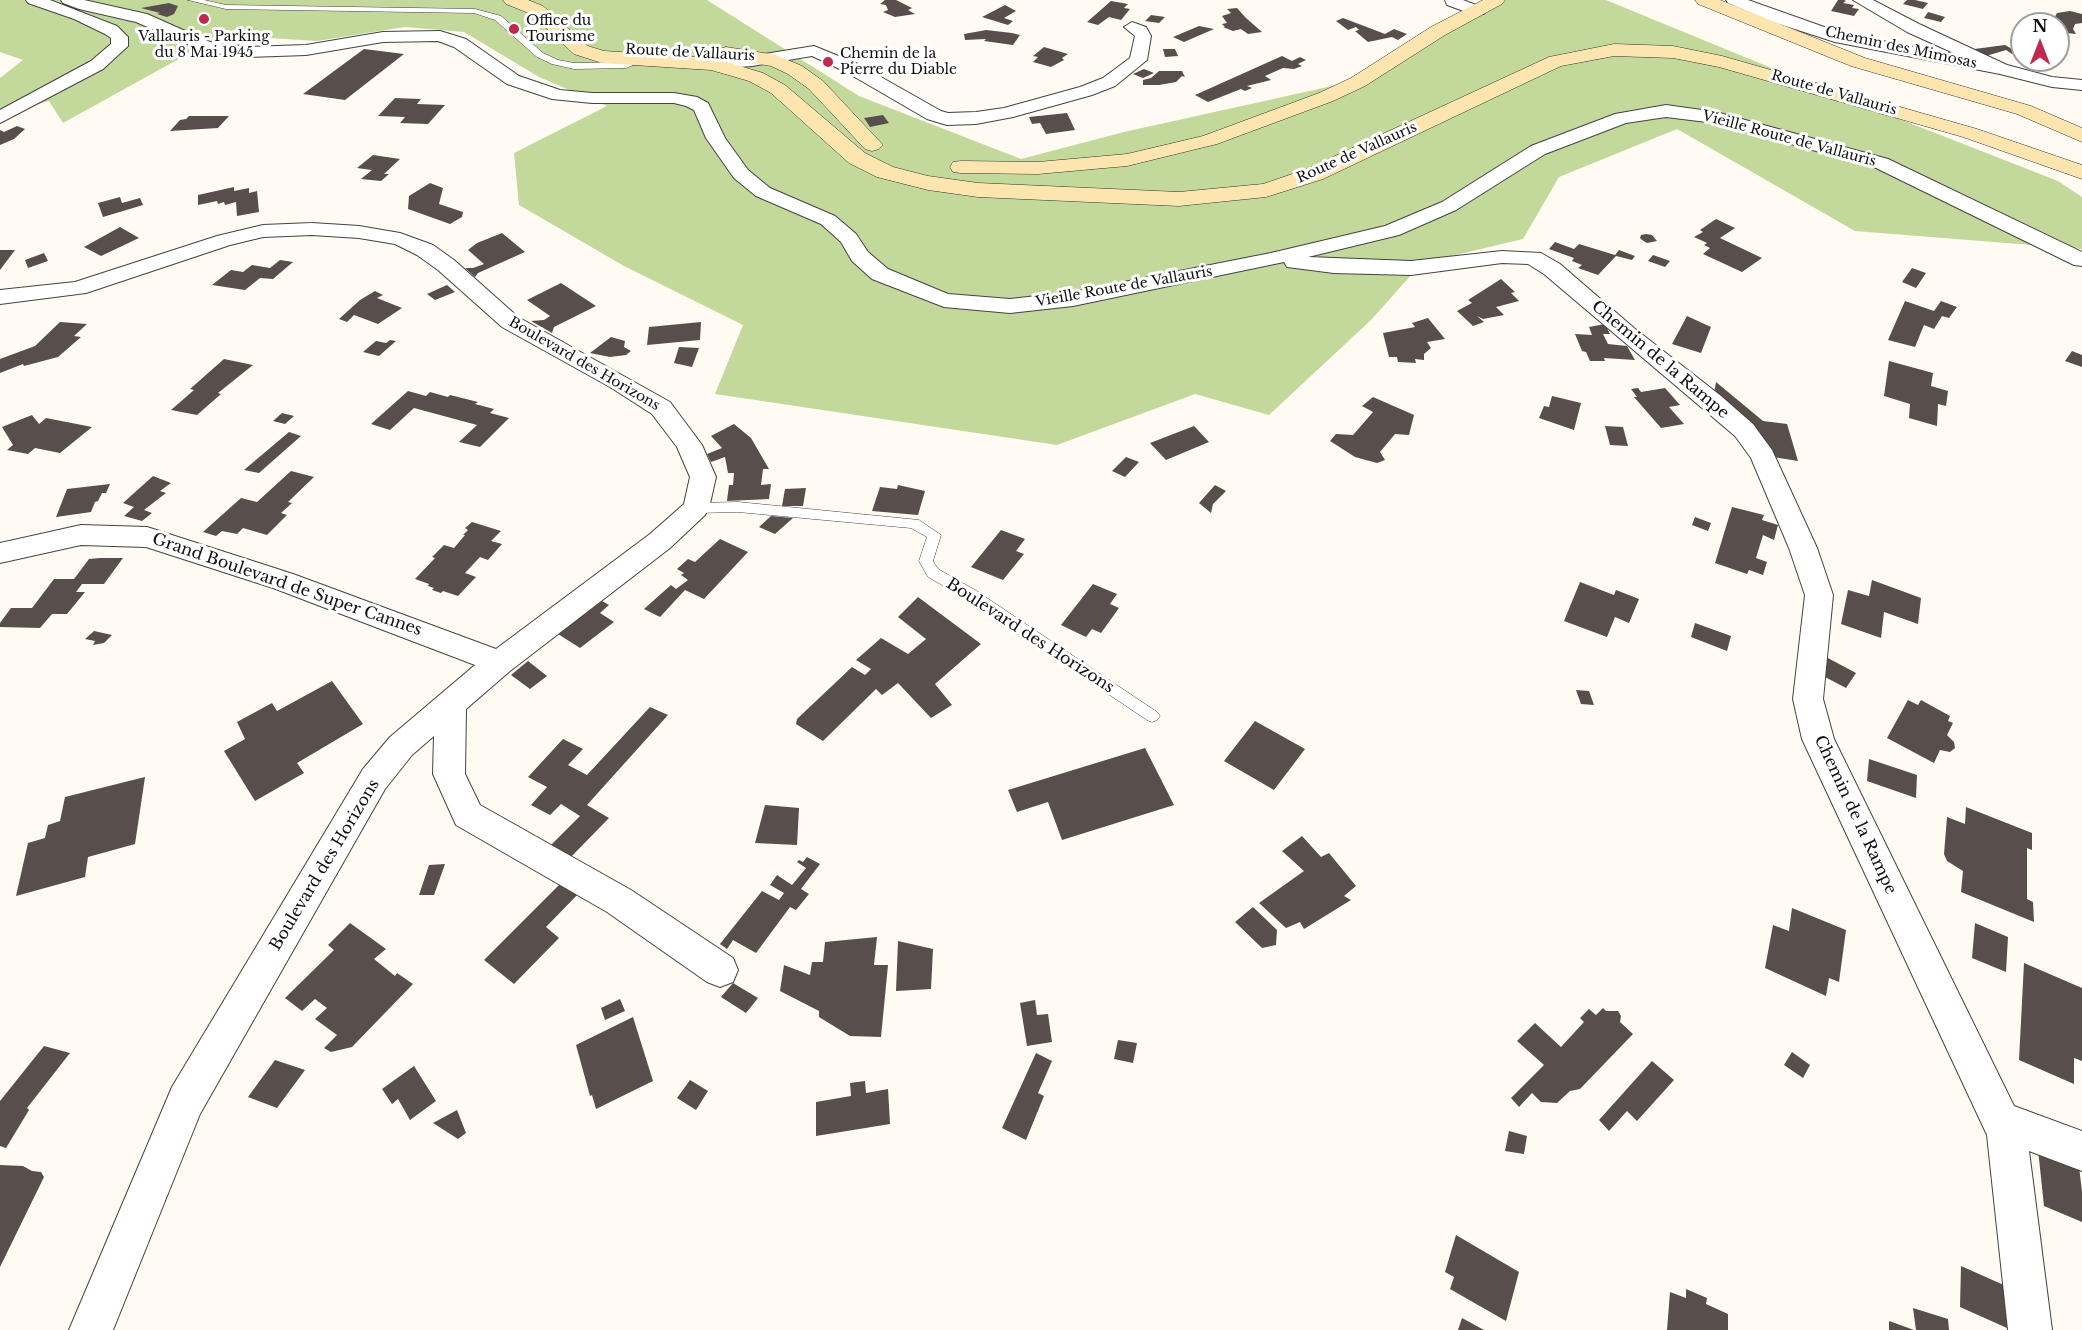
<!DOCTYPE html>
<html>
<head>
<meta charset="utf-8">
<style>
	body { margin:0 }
	#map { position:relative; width:2082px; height:1330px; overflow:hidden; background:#fffaf2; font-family:"Libre Baskerville",serif }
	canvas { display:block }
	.north { position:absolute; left:2010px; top:12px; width:60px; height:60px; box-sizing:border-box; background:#fff; border:2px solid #9f9f9f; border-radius:50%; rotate:0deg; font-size:16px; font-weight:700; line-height:24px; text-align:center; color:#101010 }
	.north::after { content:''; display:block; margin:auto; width:21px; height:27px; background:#bd2a4e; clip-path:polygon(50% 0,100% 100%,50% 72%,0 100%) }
</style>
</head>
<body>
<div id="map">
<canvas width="2082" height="1330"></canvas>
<div class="north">N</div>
</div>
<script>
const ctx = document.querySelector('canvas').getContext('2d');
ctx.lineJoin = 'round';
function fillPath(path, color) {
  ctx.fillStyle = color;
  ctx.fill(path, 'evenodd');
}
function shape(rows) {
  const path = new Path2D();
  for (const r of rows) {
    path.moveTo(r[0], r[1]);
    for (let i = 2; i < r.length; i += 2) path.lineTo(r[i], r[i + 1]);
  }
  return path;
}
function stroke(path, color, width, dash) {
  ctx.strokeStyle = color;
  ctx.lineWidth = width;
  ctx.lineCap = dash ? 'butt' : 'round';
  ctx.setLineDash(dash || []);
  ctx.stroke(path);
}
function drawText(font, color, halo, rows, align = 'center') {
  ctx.font = font + ' "Libre Baskerville",serif';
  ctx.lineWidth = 6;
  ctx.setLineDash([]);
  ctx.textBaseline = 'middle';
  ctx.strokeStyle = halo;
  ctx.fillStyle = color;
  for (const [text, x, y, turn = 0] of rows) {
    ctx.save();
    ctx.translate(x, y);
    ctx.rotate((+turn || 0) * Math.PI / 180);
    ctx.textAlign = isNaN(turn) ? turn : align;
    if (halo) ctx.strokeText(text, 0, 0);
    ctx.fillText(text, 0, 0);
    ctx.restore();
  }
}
const forest = shape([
	[0,0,707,0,859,96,1021,159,1124,132,1341,84,1366,75,1506,0,1606,0,1820,88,2058,181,2082,197,2082,249,1855,231,1677,129,1559,177,1523,239,1422,263,1371,320,1269,415,1195,394,1057,445,715,394,743,325,624,266,519,205,514,153,607,106,539,77,464,32,405,27,317,41,222,35,63,123,49,101,0,115,0,78,23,60,0,52]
]);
const building = shape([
	[885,0,896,0,912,8,908,10,915,14,895,17,883,12,888,10,886,5,880,4],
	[1838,0,1844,0,1846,1,1843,3,1854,5,1852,8,1859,9,1854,16,1831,11],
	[1907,0,1915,0,1928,3,1923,9,1903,4],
	[1111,1,1128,4,1124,8,1130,9,1121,20,1109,17,1098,25,1087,22],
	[169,3,178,6,174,14,167,17,157,14,160,13,141,8],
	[1005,5,1016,11,1004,18,1013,21,1008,25,982,17],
	[1237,8,1246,18,1262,32,1248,34,1241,29,1233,31,1223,27,1225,27,1222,24,1227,23,1222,16,1231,13,1227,9],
	[2070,11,2082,14,2082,23,2075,24,2073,29,2076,34,2058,32,2058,24,2051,24,2057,13],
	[1928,12,1945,17,1941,22,1924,18],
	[1151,15,1165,17,1159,23,1145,21],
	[1343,18,1385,34,1394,29,1407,34,1398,40,1392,37,1368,42,1355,31,1359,30,1356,27,1348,30,1336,21],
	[1199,26,1214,29,1184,42,1173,37],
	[986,30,1012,33,1020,35,1013,45,984,41,986,39,965,40,964,34],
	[2005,45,2019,53,2012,54,2006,50,1986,56,1967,50],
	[1044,47,1068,54,1062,58,1064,60,1051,67,1033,62,1038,57,1033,56],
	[364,49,404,54,345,100,303,94],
	[1163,49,1175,49,1178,56,1165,57],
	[1282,56,1292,61,1300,57,1306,60,1298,64,1302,66,1294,69,1283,68,1265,76,1271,80,1247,86,1252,88,1245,91,1241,89,1208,102,1195,95],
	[1144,69,1154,73,1143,78,1133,74],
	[1159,71,1182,71,1185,77,1182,76,1176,82,1159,85,1143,85,1143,80,1151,78],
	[395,98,421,99,417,104,445,105,428,124,400,123,405,117,378,116],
	[1067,113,1075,130,1046,134,1040,123,1032,124,1029,117],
	[883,115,889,123,870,127,864,118],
	[189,116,229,116,218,128,170,131,180,120,186,119],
	[17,126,25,129,14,139,0,145,0,130,4,132],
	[373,155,400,159,384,174,389,174,381,181,361,179,372,170,357,168],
	[430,183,443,188,439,204,463,212,462,217,450,224,408,209,409,196],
	[234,187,234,191,249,188,249,193,257,191,259,212,237,216,236,202,225,205,224,202,218,204,217,201,198,205,198,195],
	[120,197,122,203,140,198,143,205,103,217,98,203],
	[1716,219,1735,228,1720,238,1762,258,1742,272,1703,254,1710,248,1704,245,1707,243,1694,237,1703,232,1700,230],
	[120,227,139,238,101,256,84,247],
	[502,233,525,252,478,273,475,277,465,268,473,268,484,264,468,250,477,243],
	[1646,234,1652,235,1657,241,1647,243,1642,240,1640,238,1641,235],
	[1555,242,1574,249,1579,244,1615,255,1619,250,1635,256,1632,260,1616,256,1598,275,1578,268,1582,265,1572,261,1574,258,1549,249],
	[0,250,15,250,0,270],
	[44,253,48,261,28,268,25,260],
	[1653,255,1670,261,1665,267,1648,261],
	[280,260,293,262,273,279,260,278,245,290,212,285,231,270,243,272,252,265,270,268],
	[1912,268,1926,273,1916,288,1902,282],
	[1501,279,1515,292,1511,293,1519,301,1496,307,1504,315,1483,319,1477,316,1484,322,1473,326,1457,311,1472,303,1468,300],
	[561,283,596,306,554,327,552,333,531,321,544,320,550,316,527,300],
	[447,285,455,292,435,300,427,294],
	[375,291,383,295,377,298,402,308,378,324,354,315,347,322,339,319,360,300],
	[1905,301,1934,311,1941,301,1957,307,1949,318,1942,316,1934,329,1924,325,1915,347,1888,340],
	[1687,316,1711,327,1701,353,1672,344],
	[1428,318,1445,339,1427,342,1431,348,1424,354,1424,360,1415,359,1416,363,1398,362,1397,357,1389,357,1383,333,1415,327,1412,323],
	[60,322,87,324,74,336,81,337,58,357,24,366,23,364,0,373,0,359,35,346],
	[701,322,700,340,647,345,649,327],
	[1605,324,1610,334,1603,334,1608,344,1627,346,1635,360,1604,358,1605,361,1590,361,1586,352,1582,351,1575,334,1592,335,1589,327],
	[611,337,625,341,624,347,631,351,626,355,610,357,590,353],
	[390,340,396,341,379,356,363,352,376,341,386,343],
	[679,347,699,348,692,367,674,363],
	[2072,351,2082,355,2082,367,2065,361],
	[224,359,253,365,218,393,221,394,197,415,171,410,194,390,190,389],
	[1889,361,1933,373,1931,386,1948,391,1946,406,1938,404,1937,426,1909,418,1910,404,1884,396],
	[1716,382,1763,421,1787,424,1798,461,1773,457,1714,394],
	[1638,388,1641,392,1665,388,1680,405,1669,407,1684,424,1661,428,1634,397,1637,397,1631,389],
	[408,391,426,396,430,392,448,397,450,395,478,402,475,404,494,409,490,413,509,418,480,447,459,442,477,425,414,408,390,430,371,424],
	[1552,396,1581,403,1574,430,1539,418,1544,406,1549,407],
	[1373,397,1414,415,1409,435,1395,434,1380,452,1385,460,1377,463,1355,457,1330,441,1336,434,1353,435,1373,412,1362,406],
	[282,413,294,416,285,424,273,421],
	[32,415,39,424,46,418,92,427,60,453,35,448,28,454,7,450,13,445,2,427],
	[734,424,751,438,769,469,763,469,761,485,771,484,769,499,727,501,729,485,733,485,734,473,728,473,725,457,711,462,707,454,722,448,711,436],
	[1194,426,1209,442,1166,460,1150,443],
	[1605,426,1623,427,1628,446,1610,445],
	[289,432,301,436,259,473,244,470],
	[1126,457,1139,462,1125,477,1112,471],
	[291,471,314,477,288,502,292,503,281,513,287,515,267,535,243,528,237,534,222,531,216,536,203,532,241,498,257,502],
	[153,476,171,483,160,491,166,493,144,510,152,513,142,521,124,516,134,507,123,503],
	[110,484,106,493,102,493,98,501,95,502,91,512,56,517,67,489],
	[898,485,925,491,918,515,872,511,880,487,897,489],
	[1215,485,1226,491,1213,504,1211,513,1199,503],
	[806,488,803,506,782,506,785,489],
	[1732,507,1764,515,1762,520,1778,525,1774,540,1763,535,1756,558,1767,562,1763,575,1749,570,1747,574,1715,563],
	[771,516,793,518,775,534,759,527],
	[1695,517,1711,523,1708,531,1692,525],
	[472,522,501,531,491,541,502,544,488,560,480,557,465,573,476,577,458,596,443,591,441,593,432,590,434,588,428,586,429,584,415,579,435,558,432,557,444,545,454,548,465,535,463,535,468,530,465,528],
	[1001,530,1025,539,1016,551,1024,554,1003,580,971,567],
	[720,539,748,552,704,599,685,590,660,617,644,609,671,585,676,589,688,580,681,575,684,573,677,569,688,559,695,562],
	[100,558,123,558,104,584,82,584,76,592,85,592,67,614,52,614,40,628,0,627,0,623,11,608,32,608,54,579,74,579,89,559],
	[1872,580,1921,598,1918,624,1884,612,1881,638,1841,624,1848,590,1869,596],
	[1580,582,1614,595,1616,590,1639,599,1629,623,1615,617,1607,637,1564,621],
	[1093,584,1117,594,1110,604,1119,608,1101,633,1092,629,1086,637,1061,625],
	[918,597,981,644,935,684,952,705,931,718,898,683,882,695,876,689,823,741,796,724,797,719,852,667,865,675,871,669,856,660,881,638,908,654,926,639,898,617],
	[602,601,609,605,600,613,614,622,580,648,558,634],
	[1695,623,1731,636,1727,651,1691,637],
	[94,631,112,635,104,643,93,645,95,641,85,639],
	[1826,657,1856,673,1846,688,1825,677],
	[528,661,547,676,530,689,511,675],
	[332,681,363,724,297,763,304,773,255,801,224,751,245,739,237,722,272,703,277,711],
	[1576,690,1589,691,1594,705,1581,704],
	[1908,700,1918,705,1921,700,1950,716,1948,721,1953,723,1947,735,1954,742,1955,748,1950,752,1940,750,1934,763,1887,738],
	[650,707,668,715,587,805,609,818,569,859,550,846,580,816,561,804,550,815,531,805,547,787,528,777,563,739,583,749,568,765,587,775],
	[1255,721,1305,749,1274,790,1224,761],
	[1145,748,1174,805,1062,840,1048,802,1017,812,1008,790],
	[1869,759,1917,775,1916,798,1867,781],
	[145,777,135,844,88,857,85,877,16,896,28,843,45,838,48,825,60,821,65,797],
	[765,805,799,808,797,845,755,843],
	[1966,807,2032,833,2032,850,2027,848,2027,899,2033,902,2034,922,1961,892,1963,871,1947,861,1944,854,1947,817,1965,824],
	[1302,836,1321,857,1329,853,1356,886,1344,896,1351,900,1304,929,1300,922,1286,928,1259,903,1304,871,1282,851],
	[807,857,820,864,801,889,809,894,796,910,790,907,756,953,733,940,727,949,720,944,762,891,779,900,784,893,770,885,777,875,792,885,806,868,797,862,799,860,803,862],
	[445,864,434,895,419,895,429,865],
	[562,882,580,892,546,927,559,938,514,984,484,960],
	[1253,907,1277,930,1276,945,1262,948,1235,922],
	[1792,908,1846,930,1839,982,1829,978,1826,996,1765,968,1773,925,1789,931],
	[350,923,386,949,374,959,395,976,397,973,413,984,352,1047,331,1052,324,1048,337,1035,315,1019,327,1008,315,999,302,1011,285,998,334,950,328,945],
	[1975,923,2008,937,2006,972,1972,958],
	[877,937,874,965,888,965,881,1037,850,1036,819,1017,819,1011,780,991,784,965,810,975,812,962,823,962,825,942],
	[898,941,933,949,931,989,896,991],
	[2024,963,2082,988,2082,1061,2074,1058,2074,1084,2019,1060],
	[733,983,758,998,746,1013,721,997],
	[620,999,625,1011,605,1020,601,1008],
	[1035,1000,1037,1015,1048,1014,1052,1042,1027,1046,1020,1003],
	[1603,1008,1606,1011,1618,1011,1621,1016,1620,1022,1633,1034,1580,1089,1570,1091,1557,1103,1541,1102,1532,1093,1519,1107,1511,1098,1544,1065,1517,1041,1535,1023,1561,1047,1584,1022,1580,1018,1589,1009,1596,1015],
	[633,1017,653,1081,596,1109,592,1095,590,1096,576,1045],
	[1118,1040,1137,1043,1133,1063,1114,1059],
	[44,1046,70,1053,27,1108,29,1110,6,1148,0,1146,0,1101],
	[1792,1052,1810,1065,1803,1078,1784,1065],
	[1036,1053,1052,1061,1038,1093,1044,1096,1026,1140,1002,1128],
	[275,1060,305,1070,277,1108,248,1097],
	[1652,1061,1674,1080,1637,1121,1627,1111,1609,1131,1599,1120],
	[414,1066,436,1101,410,1120,398,1099,392,1104,382,1089],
	[690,1080,708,1091,696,1110,677,1098],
	[865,1081,866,1093,888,1089,890,1124,816,1136,816,1102,851,1096,850,1083],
	[457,1110,466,1133,458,1139,433,1123],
	[1509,1131,1527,1136,1524,1154,1505,1151],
	[2037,1140,2078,1158,2082,1192,2082,1222,2044,1206],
	[0,1165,23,1166,32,1171,41,1172,44,1177,0,1267],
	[1456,1235,1519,1272,1506,1321,1450,1289,1454,1277,1445,1272],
	[1961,1266,2006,1286,2007,1328,1960,1307],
	[1686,1289,1707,1298,1706,1304,1728,1314,1728,1330,1667,1330,1670,1292,1686,1298],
	[1913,1308,1948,1319,1949,1330,1916,1330],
	[1462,1318,1484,1330,1458,1330],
	[1889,1321,1914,1330,1889,1330]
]);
const service = shape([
	[188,0,204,0,226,5,475,9,501,16,543,53,558,60,574,63,625,62,639,58,643,61,626,68,574,69,552,64,537,57,495,20,474,13,226,9,188,0],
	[738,502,919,520,941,535,933,561,938,569,975,590,1157,712,1160,716,1157,720,1152,722,1147,720,965,598,928,577,919,561,927,537,911,528,738,512,696,513,689,508,696,503,738,502]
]);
const minor = shape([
	[26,0,50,0,117,26,128,37,128,46,103,69,0,123,0,110,91,61,111,44,111,38,105,34,74,19,28,3,26,0],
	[61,0,84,0,147,14,210,42,248,47,306,45,383,32,440,31,466,39,519,76,560,90,592,93,674,93,697,97,708,103,725,138,748,170,770,188,835,216,856,234,868,252,888,269,948,294,1010,299,1073,292,1271,253,1385,226,1442,202,1531,146,1615,114,1666,105,1716,112,1888,159,2082,252,2082,266,2074,265,1874,167,1715,123,1666,117,1626,123,1545,154,1456,210,1399,235,1308,257,1411,261,1502,251,1541,253,1560,264,1634,328,1721,396,1753,424,1772,450,1817,548,1833,595,1823,699,1834,739,2014,1106,2082,1131,2082,1171,2029,1151,2052,1330,2008,1330,1987,1135,1802,739,1793,699,1805,595,1789,548,1751,458,1735,436,1544,274,1528,264,1502,263,1411,275,1334,273,1295,268,1287,267,1284,262,1073,306,1010,313,944,307,872,279,852,261,841,242,821,224,756,196,734,178,706,138,694,110,686,106,674,103,592,103,552,99,507,84,454,47,438,41,383,42,306,55,248,57,206,52,136,22,79,9,63,3,61,0],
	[1445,0,1463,0,1484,8,1486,11,1484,14,1472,14,1447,5,1445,0],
	[1726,0,1748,0,1844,34,1958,55,1907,32,1853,0,1873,0,1919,24,2007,65,2052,77,2082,80,2082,90,2052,87,2000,74,1835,42,1770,21,1728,3,1726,0],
	[1132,22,1146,27,1151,36,1147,60,1115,86,1092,95,1013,117,976,124,947,125,927,119,846,72,812,56,752,66,713,69,707,68,704,64,707,60,713,59,752,56,814,46,858,64,941,111,948,113,976,112,1004,108,1080,87,1103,78,1130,58,1135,36,1124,27,1132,22],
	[312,223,359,226,400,233,433,245,454,260,518,317,670,402,702,445,716,477,709,508,705,515,670,548,510,671,466,709,465,774,480,805,631,890,733,958,738,970,733,982,720,987,707,982,607,912,456,825,433,774,434,736,412,755,385,789,200,1114,113,1330,69,1330,172,1087,363,769,390,737,475,665,273,588,146,547,81,545,0,563,0,543,81,525,147,527,293,574,496,649,650,534,684,504,690,477,677,447,652,414,610,387,502,327,438,270,417,255,395,244,359,238,312,235,263,237,230,245,86,293,0,304,0,290,75,282,217,236,263,225,312,223]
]);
const secondary = shape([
	[503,0,528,0,543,6,588,46,604,51,713,58,763,73,785,85,865,153,893,167,928,176,978,183,1179,192,1263,184,1307,169,1549,57,1614,44,1673,46,1722,56,1977,129,2082,165,2082,179,1963,137,1719,67,1673,58,1614,56,1561,66,1323,179,1266,197,1179,206,978,197,928,190,877,177,849,163,771,93,749,81,711,70,602,63,574,54,531,14,506,4,503,0],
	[1483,0,1505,0,1502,4,1445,35,1365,86,1333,101,1217,144,1127,166,1038,174,961,173,953,172,950,167,953,162,961,161,1038,162,1127,154,1203,136,1319,93,1351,78,1431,27,1483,0],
	[1695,0,1720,0,1865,58,2031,106,2082,128,2082,142,2017,114,1851,66,1698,4,1695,0],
	[726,47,776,55,802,66,823,81,883,145,879,149,872,151,865,149,809,89,788,74,771,66,719,57,717,53,719,49,726,47]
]);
const markers = [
	[204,19,6,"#bd2a4e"],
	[514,29,6,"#bd2a4e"],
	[828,62,6,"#bd2a4e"]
];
const farPoinames = [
	["Office du",526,21],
	["Tourisme",526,37],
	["Vallauris - Parking",204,37,"center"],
	["du 8 Mai 1945",204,53,"center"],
	["Chemin de la",840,54],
	["Pierre du Diable",840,70]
];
const farStreetnames = [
	["Chemin des Mimosas",1901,48,12],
	["Route de Vallauris",690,53,3],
	["Route de Vallauris",1834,93,16],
	["Vieille Route de Vallauris",1789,139,15],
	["Route de Vallauris",1357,153,-24],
	["Vieille Route de Vallauris",1124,287,-10],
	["Boulevard des Horizons",584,364,30]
];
const streetNames = [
	["Chemin de la Rampe",1660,360,40],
	["Grand Boulevard de Super Cannes",287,585,19],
	["Boulevard des Horizons",1030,636,33],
	["Chemin de la Rampe",1855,815,65],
	["Boulevard des Horizons",325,865,-59]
];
fillPath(forest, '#c3d99c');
fillPath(building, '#584e4c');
stroke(service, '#434343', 1);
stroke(minor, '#434343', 2);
stroke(secondary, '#323232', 1);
fillPath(service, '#fff');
fillPath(minor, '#fff');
fillPath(secondary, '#fde5b0');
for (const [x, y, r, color] of markers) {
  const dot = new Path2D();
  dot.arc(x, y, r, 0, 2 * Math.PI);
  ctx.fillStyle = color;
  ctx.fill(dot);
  stroke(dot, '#fff', 2);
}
drawText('14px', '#101010', '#fff', farPoinames, 'left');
drawText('14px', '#101010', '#fff', farStreetnames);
drawText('16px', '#101010', '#fff', streetNames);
</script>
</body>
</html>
